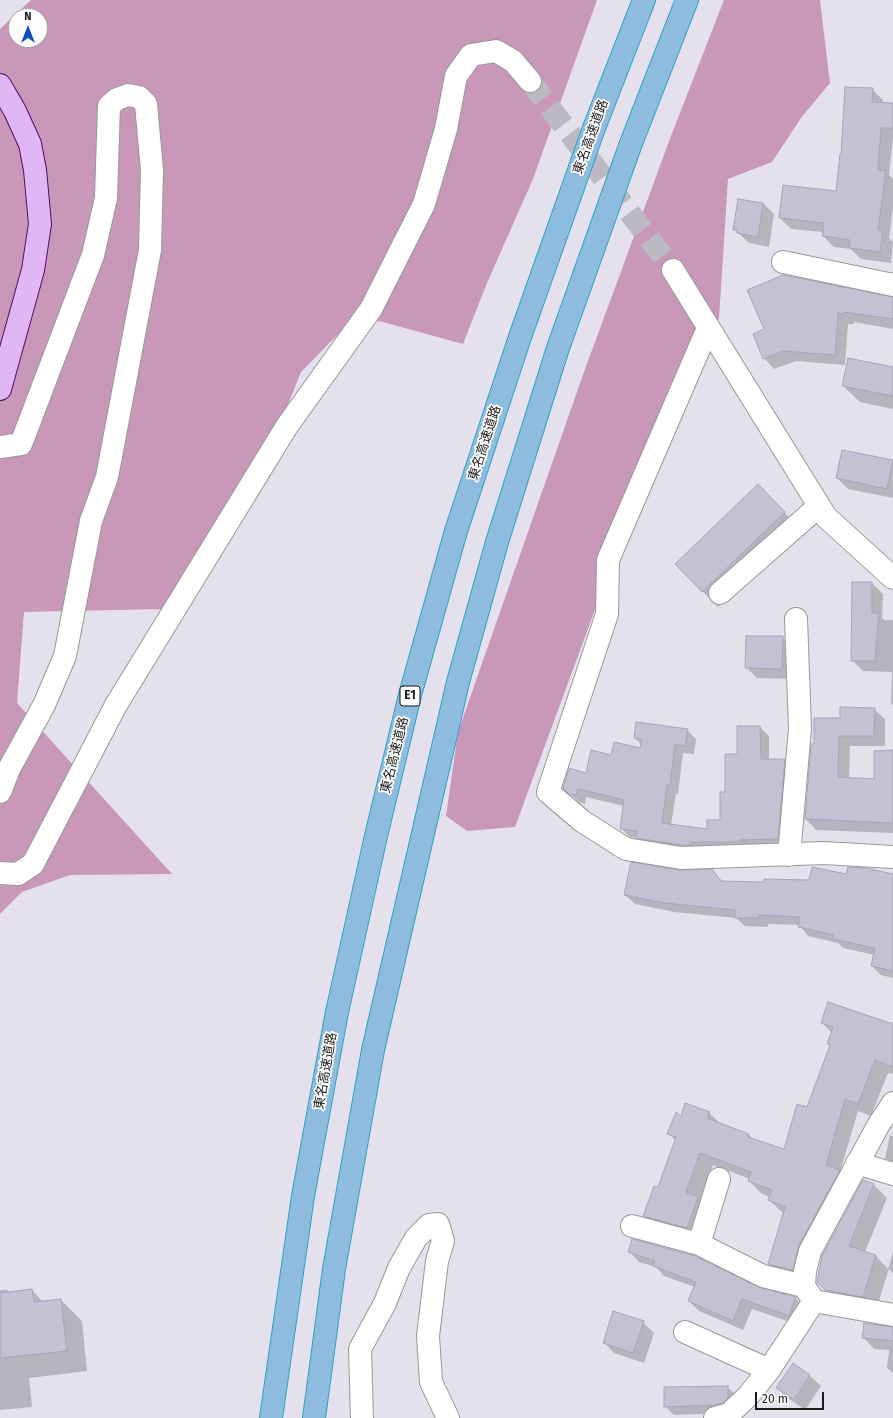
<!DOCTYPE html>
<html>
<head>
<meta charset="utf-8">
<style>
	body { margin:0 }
	#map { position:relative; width:893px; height:1418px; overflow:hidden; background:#e4e1ec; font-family:"Fira Sans",sans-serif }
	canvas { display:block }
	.north { position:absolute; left:8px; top:8px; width:40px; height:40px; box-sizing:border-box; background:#fff; border:1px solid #a4a4a4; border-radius:50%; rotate:0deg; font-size:11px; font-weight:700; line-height:16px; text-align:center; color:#1b1b1b }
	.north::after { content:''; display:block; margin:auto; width:14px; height:18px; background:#0d50b9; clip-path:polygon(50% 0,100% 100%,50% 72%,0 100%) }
	.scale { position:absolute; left:755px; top:1392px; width:69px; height:18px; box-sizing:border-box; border:2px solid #1b1b1b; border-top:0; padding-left:5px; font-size:12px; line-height:14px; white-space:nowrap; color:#1b1b1b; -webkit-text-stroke:3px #fff; paint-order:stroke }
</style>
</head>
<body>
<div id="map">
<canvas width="893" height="1418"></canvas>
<div class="north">N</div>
<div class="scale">20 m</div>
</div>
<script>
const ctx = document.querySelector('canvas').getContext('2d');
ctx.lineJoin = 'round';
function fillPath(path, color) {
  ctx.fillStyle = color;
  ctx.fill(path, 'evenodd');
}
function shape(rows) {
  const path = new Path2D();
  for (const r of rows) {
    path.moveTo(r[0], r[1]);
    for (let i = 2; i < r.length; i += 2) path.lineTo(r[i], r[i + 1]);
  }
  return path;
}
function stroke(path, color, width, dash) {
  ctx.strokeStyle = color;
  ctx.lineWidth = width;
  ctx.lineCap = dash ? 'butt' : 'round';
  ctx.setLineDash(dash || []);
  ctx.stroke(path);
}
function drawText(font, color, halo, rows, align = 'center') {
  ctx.font = font + ' "Fira Sans","Noto Sans JP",sans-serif';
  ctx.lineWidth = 3.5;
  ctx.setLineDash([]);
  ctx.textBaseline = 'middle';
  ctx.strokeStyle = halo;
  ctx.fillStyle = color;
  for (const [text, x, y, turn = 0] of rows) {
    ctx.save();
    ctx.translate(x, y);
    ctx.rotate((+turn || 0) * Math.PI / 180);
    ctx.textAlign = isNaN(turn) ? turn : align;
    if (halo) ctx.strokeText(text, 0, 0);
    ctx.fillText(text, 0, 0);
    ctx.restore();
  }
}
const forest = shape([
	[31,0,597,0,533,179,487,283,463,344,357,315,301,372,274,439,162,609,24,612,17,703,172,874,70,875,22,892,0,914,0,29],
	[16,16,40,16,40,40,16,40],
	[724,0,820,0,830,83,801,118,772,162,728,179,719,319,650,434,596,607,515,827,467,831,446,816,458,732,585,369,671,136]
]);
const shadow = shape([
	[872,89,883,100,883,103,893,104,893,138,889,175,893,179,893,208,889,238,893,242,891,263,861,259,851,249,834,247,823,236,823,232,791,229,780,218,837,192],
	[763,203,774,214,769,247,749,243,734,229],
	[893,298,893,329,854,322,854,324,848,324,845,365,796,361,774,369,764,358,754,334],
	[893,368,893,409,860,402,843,386],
	[842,451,893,461,893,498,848,489,837,478],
	[774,501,800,529,718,607,702,591],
	[872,583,883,594,882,618,885,620,893,620,893,705,891,703,892,672,863,671,852,660],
	[782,637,793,648,792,679,757,678,746,667],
	[874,709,885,719,885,746,850,746,849,779,875,780,893,751,893,833,816,830,806,819,815,745,841,719],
	[760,727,769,736,769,760,784,760,793,769,786,848,646,847,638,838,630,837,621,828,624,806,586,797,585,804,579,802,564,788,611,756,641,750,642,745,635,738,687,730,696,739,694,754,683,753,678,794,676,793,671,825,708,830,721,821,726,793,738,755],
	[712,870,723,882,765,883,810,881,847,875,893,875,893,978,881,975,872,966,875,955,843,948,838,943,808,936,799,925,768,924,768,927,745,926,736,918,674,912,635,904,625,895,679,871],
	[822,1023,893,1025,893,1074,888,1073,871,1116,858,1111,840,1172,852,1184,805,1283,782,1277,769,1264,784,1214,769,1200,771,1197,762,1194,749,1181,750,1179,713,1165,700,1200,710,1210,700,1240,657,1229,645,1216,658,1188,676,1141,669,1134,681,1118,709,1113,721,1124,749,1135,754,1140,785,1151,808,1108,831,1047,828,1044,832,1033],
	[890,1135,893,1136,893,1166,885,1158],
	[863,1181,874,1185,887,1198,865,1252,876,1256,888,1269,893,1252,893,1273,889,1269,876,1310,839,1303,818,1282],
	[629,1251,795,1298,805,1308,799,1325,752,1309,743,1330,699,1311,689,1301,695,1287,664,1276,656,1267,639,1262],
	[0,1290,7,1290,10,1293,32,1290,43,1302,61,1300,82,1321,87,1371,29,1378,32,1407,0,1410],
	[643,1322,654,1333,644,1363,614,1353,604,1342],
	[893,1328,893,1373,887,1368,889,1350,874,1349,864,1338],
	[793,1364,810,1376,821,1386,805,1410,788,1398,777,1388],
	[727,1387,736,1395,724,1413,674,1415,665,1406]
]);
const building = shape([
	[845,87,873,88,872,102,893,103,893,128,881,128,878,170,886,171,878,230,883,231,880,252,849,248,850,240,822,236,824,223,779,218,783,185,836,191,840,154,841,154,845,87],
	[738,199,763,203,758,237,737,233,737,230,733,230,738,199],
	[783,275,893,297,893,319,844,312,844,314,838,313,835,355,784,351,763,359,753,334,764,329,747,290,783,275],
	[848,358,893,367,893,396,842,386,848,358],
	[842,450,893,460,887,489,836,478,842,450],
	[758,484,785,512,702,592,675,564,758,484],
	[852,582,872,582,872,613,879,613,875,661,851,661,852,582],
	[746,636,783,636,782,669,745,668,746,636],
	[840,707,875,708,874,736,839,736,838,777,874,779,874,751,893,750,893,823,805,819,811,744,814,744,814,718,840,718,840,707],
	[636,722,688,729,685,746,675,744,670,785,667,785,662,823,707,829,707,820,720,820,720,792,725,792,725,754,737,754,737,726,760,726,761,759,785,759,778,839,739,840,739,842,690,842,692,845,682,845,636,838,637,831,620,829,624,800,578,789,576,795,569,794,563,788,569,768,586,773,591,750,611,755,614,742,640,748,642,740,634,738,636,722],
	[631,862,679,870,712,869,721,881,764,882,764,879,809,880,812,867,846,874,848,867,866,868,893,874,893,971,871,966,875,948,833,939,833,935,798,927,800,917,759,915,759,918,735,918,735,910,664,903,624,895,631,862],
	[828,1002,893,1024,893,1067,875,1060,858,1104,845,1099,826,1165,840,1170,799,1245,793,1270,768,1264,785,1207,768,1200,772,1190,748,1181,751,1172,700,1153,686,1192,698,1197,687,1228,643,1216,654,1186,658,1187,676,1137,667,1134,676,1112,681,1116,685,1103,710,1112,707,1118,749,1134,748,1137,784,1149,797,1104,807,1107,830,1045,827,1044,833,1027,821,1023,828,1002],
	[863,1180,874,1184,849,1246,876,1255,863,1297,825,1290,817,1282,822,1256,863,1180],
	[632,1239,695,1256,758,1287,796,1297,789,1316,742,1299,733,1321,688,1301,696,1282,653,1266,655,1261,628,1252,632,1239],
	[32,1289,34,1302,61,1299,67,1351,0,1358,0,1293,32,1289],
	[613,1311,644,1321,633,1353,603,1343,613,1311],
	[864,1323,893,1327,893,1341,862,1338,864,1323],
	[793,1363,810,1375,794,1400,776,1388,793,1363],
	[728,1386,728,1398,723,1403,715,1405,664,1407,664,1387,728,1386]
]);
const streetTunnel = shape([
	[530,81,673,270]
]);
const street = shape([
	[783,262,893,285],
	[673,270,826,517,893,578],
	[708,328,608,560,607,614,548,792,582,821,626,849,681,858,824,853,893,857],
	[0,447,21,444,93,255,106,198,109,106,117,99,128,95,139,97,146,104,152,170,150,250,107,477,91,521,65,656,44,705,9,769,0,792],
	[720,593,819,506],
	[789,855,800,729,796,619],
	[0,873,18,874,33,864,116,705,287,426,371,309,424,204,446,129,456,76,471,55,496,51,513,61,530,81],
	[893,1103,879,1124,810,1251,805,1271,804,1286,814,1301,893,1315],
	[857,1163,893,1174],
	[632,1226,699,1244,763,1276,804,1286],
	[699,1244,719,1179],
	[685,1332,769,1370],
	[362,1418,360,1349,385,1303,399,1268,416,1238,429,1225,438,1224,443,1241,437,1261,428,1336,431,1382,448,1418],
	[715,1418,729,1414,748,1396,769,1370,814,1301]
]);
const secondary = shape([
	[0,85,15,111,30,144,35,170,40,224,33,270,0,389]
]);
const highway = shape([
	[271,1418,303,1196,337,1012,376,836,410,695,456,531,520,337,594,128,644,0],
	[314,1418,334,1269,373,1050,458,682,497,542,558,348,630,146,687,0]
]);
const shields = [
	[410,696,20]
];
const shieldNames = [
	["E1",410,696]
];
const streetNames = [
	["東名高速道路",591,137,-70],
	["東名高速道路",485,443,-72],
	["東名高速道路",395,755,-76],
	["東名高速道路",326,1071,-80]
];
fillPath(forest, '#c998b9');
fillPath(shadow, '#0003');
fillPath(building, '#c3c2d2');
stroke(building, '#a6a5bd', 1);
stroke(streetTunnel, '#bcb9c2', 22, [22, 11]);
stroke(street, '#989898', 24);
stroke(secondary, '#4f0c69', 24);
stroke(highway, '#2fa0ca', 24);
stroke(street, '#fff', 22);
stroke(secondary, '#e0b7f4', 22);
stroke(highway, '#8dbcdf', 22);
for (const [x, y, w] of shields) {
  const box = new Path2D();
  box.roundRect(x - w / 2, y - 10, w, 20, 3);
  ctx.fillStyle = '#fff';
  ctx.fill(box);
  stroke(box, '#1b1b1b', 1);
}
drawText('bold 12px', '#1b1b1b', null, shieldNames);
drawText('13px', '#1b1b1b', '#fff', streetNames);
</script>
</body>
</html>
